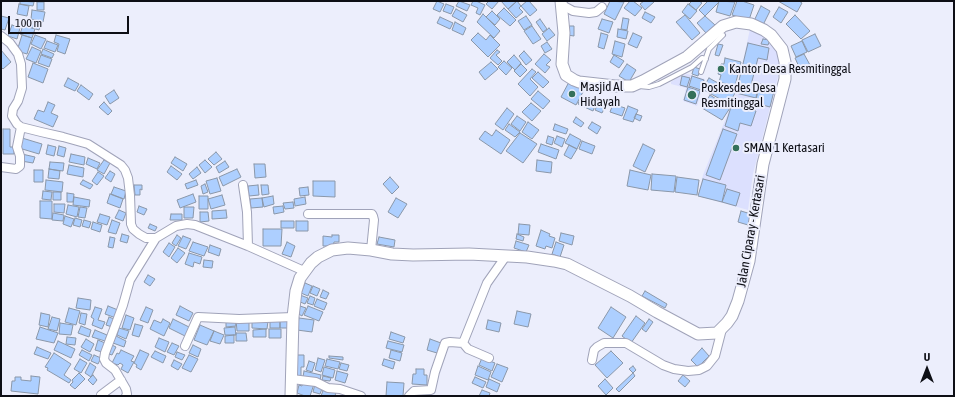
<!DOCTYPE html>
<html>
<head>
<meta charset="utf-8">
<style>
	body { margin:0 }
	#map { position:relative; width:955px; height:397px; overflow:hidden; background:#eceefc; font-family:"Asap Condensed",sans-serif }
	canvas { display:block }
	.frame { position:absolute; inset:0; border:2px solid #0d0e15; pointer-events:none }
	.north { position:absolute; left:907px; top:349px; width:40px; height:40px; -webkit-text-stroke:3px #eceefc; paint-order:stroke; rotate:0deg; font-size:11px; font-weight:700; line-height:16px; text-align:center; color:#0d0e15 }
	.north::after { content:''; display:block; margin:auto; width:14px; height:18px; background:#0d0e15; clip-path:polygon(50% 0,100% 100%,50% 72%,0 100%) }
	.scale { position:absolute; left:8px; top:16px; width:121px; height:18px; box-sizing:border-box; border:2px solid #0d0e15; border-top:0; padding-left:5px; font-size:12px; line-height:14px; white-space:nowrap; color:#0d0e15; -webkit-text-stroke:3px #eceefc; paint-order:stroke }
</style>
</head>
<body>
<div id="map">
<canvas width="955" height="397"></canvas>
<div class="frame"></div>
<div class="north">U</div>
<div class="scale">100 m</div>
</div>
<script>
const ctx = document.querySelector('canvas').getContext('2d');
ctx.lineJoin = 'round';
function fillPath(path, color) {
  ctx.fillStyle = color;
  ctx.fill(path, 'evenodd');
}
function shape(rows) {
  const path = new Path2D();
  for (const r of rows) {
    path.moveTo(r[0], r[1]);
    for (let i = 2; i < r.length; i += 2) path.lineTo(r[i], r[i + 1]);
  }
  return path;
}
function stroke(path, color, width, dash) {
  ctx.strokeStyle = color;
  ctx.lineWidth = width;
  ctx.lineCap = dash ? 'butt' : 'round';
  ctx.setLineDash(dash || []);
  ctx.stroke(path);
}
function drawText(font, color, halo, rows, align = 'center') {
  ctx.font = font + ' "Asap Condensed",sans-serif';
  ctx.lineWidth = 4;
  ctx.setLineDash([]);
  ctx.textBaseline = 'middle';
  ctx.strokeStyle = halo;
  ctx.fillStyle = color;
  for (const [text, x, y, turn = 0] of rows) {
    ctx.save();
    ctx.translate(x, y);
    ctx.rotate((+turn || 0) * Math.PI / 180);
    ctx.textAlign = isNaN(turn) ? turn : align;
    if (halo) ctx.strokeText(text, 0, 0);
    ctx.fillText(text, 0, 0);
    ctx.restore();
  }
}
const built = shape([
	[750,29,762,34,773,44,780,57,780,69,753,174,748,210,698,196,703,175,736,93],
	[687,74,705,79,697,106,683,101,686,88,671,84,671,82,677,78]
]);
const building = shape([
	[20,1,34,2,33,6,20,4,20,1],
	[437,1,444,4,440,12,433,9,437,1],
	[459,1,470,5,467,11,456,6,459,1],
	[473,1,476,1,485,5,480,15,476,13,478,8,471,5,473,1],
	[489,1,499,1,492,9,486,4,489,1],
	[501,1,515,1,516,2,508,9,501,1],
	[517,1,521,6,519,8,523,12,516,18,508,9,517,1],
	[527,1,529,1,537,10,530,16,521,6,527,1],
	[610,1,624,2,615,20,604,14,610,1],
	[630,1,633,1,642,8,635,16,624,8,630,1],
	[644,1,653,1,654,2,645,10,640,4,644,1],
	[692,1,699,1,702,3,696,10,689,4,692,1],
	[708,1,717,1,719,2,705,16,699,10,708,1],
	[719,1,735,2,730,16,716,12,719,1],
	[737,1,742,1,754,5,749,20,732,15,737,1],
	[778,1,799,1,802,3,797,12,778,1],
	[37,2,44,2,44,10,37,10,37,2],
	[19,4,29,6,27,16,17,14,19,4],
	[446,4,454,7,451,14,443,11,446,4],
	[688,4,697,11,690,19,682,12,688,4],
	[761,6,770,11,763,25,754,21,761,6],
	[779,7,788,12,781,23,773,17,779,7],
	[504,8,516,20,510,26,497,15,504,8],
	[456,9,467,15,463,22,452,16,456,9],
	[32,10,45,12,43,22,31,19,32,10],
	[492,11,500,19,495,25,486,17,492,11],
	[645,12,655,17,651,23,642,18,645,12],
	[483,14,500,31,494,38,477,22,483,14],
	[685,15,700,33,692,40,676,22,685,15],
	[795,15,810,31,801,39,786,24,795,15],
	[1,16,9,18,5,30,1,29,1,16],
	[526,16,532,25,524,30,518,21,526,16],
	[705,16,715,25,706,33,697,23,705,16],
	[440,17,453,23,450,29,437,23,440,17],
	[623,18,629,19,627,30,621,29,623,18],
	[540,19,547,29,543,32,536,22,540,19],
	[602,19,613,22,609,33,598,29,602,19],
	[28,20,41,24,39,30,26,26,28,20],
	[455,22,466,28,463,35,452,30,455,22],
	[12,25,20,28,17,39,8,36,12,25],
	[23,25,35,29,32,38,20,34,23,25],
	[532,26,541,39,533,44,524,31,532,26],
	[568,26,574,26,574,36,567,35,568,26],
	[549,28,555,35,547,41,542,34,549,28],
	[618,29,628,31,626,39,617,37,618,29],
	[478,33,486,40,490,35,500,45,488,57,471,40,478,33],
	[601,33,608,35,604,49,598,47,601,33],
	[633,33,642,37,637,48,628,44,633,33],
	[815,34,821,46,808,52,802,40,815,34],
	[22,35,32,38,27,54,17,51,22,35],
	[35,35,46,39,41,49,31,44,35,35],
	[56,35,70,39,65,54,57,51,59,44,54,42,56,35],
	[763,39,770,40,768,45,761,44,763,39],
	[47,41,58,45,55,52,44,48,47,41],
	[615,41,625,44,622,57,612,54,615,41],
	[802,41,807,52,796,57,791,46,802,41],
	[547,42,552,49,545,53,541,46,547,42],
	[748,43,769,48,767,60,758,58,751,85,758,86,756,98,736,93,748,43],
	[718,44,723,45,719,56,715,55,718,44],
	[32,47,41,51,36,63,26,59,32,47],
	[43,49,54,54,52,58,41,54,43,49],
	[1,50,11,62,3,69,1,67,1,50],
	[497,50,500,52,496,55,502,61,498,65,490,58,497,50],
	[524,51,532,60,526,65,519,56,524,51],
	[544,54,551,60,546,65,550,67,545,73,535,64,544,54],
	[804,54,810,65,800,69,795,58,804,54],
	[41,55,52,59,49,67,38,63,41,55],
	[514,55,521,63,515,70,507,62,514,55],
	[614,55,624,61,619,68,610,62,614,55],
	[725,58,741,62,735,86,719,82,721,75,718,74,721,64,724,64,725,58],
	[504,61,512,68,506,75,498,67,504,61],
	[491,62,498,69,485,80,479,72,491,62],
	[33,63,48,69,43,83,28,77,33,63],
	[521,64,527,70,520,77,514,71,521,64],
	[627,64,636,70,629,82,619,76,627,64],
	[694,67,700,69,698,76,692,74,694,67],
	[532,69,536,72,530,79,538,87,530,96,518,84,532,69],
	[538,72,549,82,543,88,532,78,538,72],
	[682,76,690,78,687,87,680,85,682,76],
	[692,76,704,80,701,90,689,86,692,76],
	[68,78,79,84,75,91,64,86,68,78],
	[709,78,718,83,711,94,702,89,709,78],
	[569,82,584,90,576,105,561,97,569,82],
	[718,83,735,93,729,104,711,94,718,83],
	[760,84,775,87,770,107,755,103,760,84],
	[81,85,93,94,89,100,77,91,81,85],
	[688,87,700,91,696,104,684,100,688,87],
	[114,90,119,98,110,104,105,96,114,90],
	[538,91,550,101,543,109,531,99,538,91],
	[710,95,730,108,722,120,702,108,710,95],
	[580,99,595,106,593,111,578,104,580,99],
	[48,102,55,105,51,113,58,116,53,127,34,119,38,110,44,112,48,102],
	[104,102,112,111,108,115,99,107,104,102],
	[531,103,541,111,532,121,522,112,531,103],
	[598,104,605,107,602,113,595,110,598,104],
	[613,104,625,108,622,116,610,112,613,104],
	[732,104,756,111,751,126,740,123,738,131,725,126,732,104],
	[628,106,638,110,633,122,623,119,628,106],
	[507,108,514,114,503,130,495,124,507,108],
	[636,114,642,116,640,121,634,118,636,114],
	[517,116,526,122,520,131,511,124,517,116],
	[576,117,584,123,581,127,573,122,576,117],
	[528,122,539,130,532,139,522,132,528,122],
	[592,122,601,127,597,134,588,128,592,122],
	[509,124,520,132,515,137,505,130,509,124],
	[555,124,568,129,566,134,553,130,555,124],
	[3,129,10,129,10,147,14,147,14,154,3,154,3,129],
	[723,129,737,134,720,180,706,175,723,129],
	[496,130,510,140,501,154,479,139,485,131,492,136,496,130],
	[520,133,537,144,523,163,506,151,520,133],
	[570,134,581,140,577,149,565,143,570,134],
	[548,136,554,138,552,145,546,143,548,136],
	[557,136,565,139,562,147,554,143,557,136],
	[22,138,42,144,39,154,19,148,22,138],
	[582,141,595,146,592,154,579,149,582,141],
	[541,144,559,150,556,159,538,152,541,144],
	[643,144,655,150,645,172,633,166,643,144],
	[48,145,56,147,54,156,46,154,48,145],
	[569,145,577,149,571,159,564,155,569,145],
	[59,146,66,148,64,157,57,155,59,146],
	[216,152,222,159,214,165,208,159,216,152],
	[22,154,35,157,33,163,21,161,22,154],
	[71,154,85,157,84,165,69,162,71,154],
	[175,157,187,164,183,171,171,163,175,157],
	[88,158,100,163,97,169,86,164,88,158],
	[104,160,110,163,104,174,97,170,104,160],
	[205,160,212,167,205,173,199,165,205,160],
	[537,160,552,162,551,173,536,171,537,160],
	[225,161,229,167,219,173,216,167,225,161],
	[50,162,64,163,63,171,49,169,50,162],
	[254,164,265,164,266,177,255,178,254,164],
	[69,165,84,168,83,177,67,174,69,165],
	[171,166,182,174,177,180,167,172,171,166],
	[197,167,201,173,193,179,189,174,197,167],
	[49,169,60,171,59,179,48,178,49,169],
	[237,169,241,177,223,186,219,177,237,169],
	[34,170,43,170,43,182,34,182,34,170],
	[630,170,651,175,648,190,627,186,630,170],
	[110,171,115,174,111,182,105,178,110,171],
	[98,172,104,176,97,185,92,181,98,172],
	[652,174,676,176,674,192,651,190,652,174],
	[390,177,399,187,392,194,383,184,390,177],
	[677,177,699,180,697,195,675,192,677,177],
	[217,178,221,191,210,194,206,181,217,178],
	[703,179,726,185,722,202,698,196,703,179],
	[46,180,63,182,62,192,45,190,46,180],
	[83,180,93,185,90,189,80,184,83,180],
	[196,180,198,185,187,189,185,184,196,180],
	[313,181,335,181,335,197,313,196,313,181],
	[205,184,208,192,203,194,201,186,205,184],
	[134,185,142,185,142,190,140,189,140,195,135,195,134,185],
	[258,185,259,195,249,196,248,186,258,185],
	[261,185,268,185,269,194,262,195,261,185],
	[114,187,126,191,124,199,111,194,114,187],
	[308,187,309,195,300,196,299,188,308,187],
	[727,189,740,193,736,206,722,202,727,189],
	[43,191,52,192,51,200,42,199,43,191],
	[53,192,61,192,61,200,53,200,53,192],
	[67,193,74,194,73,202,67,202,67,193],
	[110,194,123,199,120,208,107,203,110,194],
	[193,194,196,202,180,208,177,200,193,194],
	[222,195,225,205,211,209,208,199,222,195],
	[199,196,208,196,208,209,199,209,199,196],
	[273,196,274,204,264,207,262,198,273,196],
	[74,197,90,200,89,207,73,205,74,197],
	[305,197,306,204,295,206,294,199,305,197],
	[262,198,263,207,251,208,250,199,262,198],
	[396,198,407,204,398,218,388,212,396,198],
	[40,201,52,201,52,219,40,218,40,201],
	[293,202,294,208,285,209,283,203,293,202],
	[54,204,65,204,64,213,54,212,54,204],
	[68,205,79,207,77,217,66,214,68,205],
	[139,206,147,209,144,215,137,212,139,206],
	[283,206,284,212,274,214,273,207,283,206],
	[80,207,87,208,85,218,78,217,80,207],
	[184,207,194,207,193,218,184,218,184,207],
	[119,210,126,213,123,221,115,218,119,210],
	[226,210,227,218,212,219,212,211,226,210],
	[741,211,751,214,748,225,738,222,741,211],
	[200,212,208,212,209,221,200,222,200,212],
	[53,213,64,215,63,221,52,220,53,213],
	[100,214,110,217,107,225,97,222,100,214],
	[171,214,182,214,182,220,170,220,171,214],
	[65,216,74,219,71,227,63,224,65,216],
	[75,218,82,220,80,227,73,225,75,218],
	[84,220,91,222,89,228,82,226,84,220],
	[112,220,120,223,116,234,108,232,112,220],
	[281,221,294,221,294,228,281,228,281,221],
	[296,221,308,221,308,231,296,231,296,221],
	[93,222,102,225,100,232,91,229,93,222],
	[150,224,157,227,155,231,148,228,150,224],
	[519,224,530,225,529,235,518,234,519,224],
	[263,229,282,229,281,246,263,246,263,229],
	[541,230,550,234,549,236,555,238,552,248,546,246,545,249,536,246,541,230],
	[561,233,574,236,572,245,559,241,561,233],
	[122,234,129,236,127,243,120,241,122,234],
	[517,234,524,237,523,241,516,239,517,234],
	[177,235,181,238,176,246,172,243,177,235],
	[332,235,339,235,339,242,334,242,333,246,323,246,323,236,332,237,332,235],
	[183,236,191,239,186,249,178,246,183,236],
	[110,237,115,238,113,248,108,247,110,237],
	[379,237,395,240,394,247,377,244,379,237],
	[516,241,529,245,526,252,514,248,516,241],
	[193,242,208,247,204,256,189,251,193,242],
	[287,242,295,246,291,257,282,254,287,242],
	[556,242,564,245,560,257,552,254,556,242],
	[169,243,175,247,169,257,163,252,169,243],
	[210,245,221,249,219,256,208,252,210,245],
	[178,248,185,253,177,263,171,258,178,248],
	[189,253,202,257,200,264,194,262,193,267,185,264,189,253],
	[204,260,213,261,212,268,203,267,204,260],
	[148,275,155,279,150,286,144,282,148,275],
	[305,283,312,286,308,296,301,293,305,283],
	[313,286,320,289,317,296,310,293,313,286],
	[323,290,329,293,326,299,320,297,323,290],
	[645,291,667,304,665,308,642,296,645,291],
	[300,295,308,298,305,304,298,301,300,295],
	[310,296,315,298,313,305,307,303,310,296],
	[78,298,91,300,90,310,76,308,78,298],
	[317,299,327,303,324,310,314,306,317,299],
	[108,306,118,310,116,318,105,314,108,306],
	[180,306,193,313,189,321,176,315,180,306],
	[300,306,306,308,302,316,297,313,300,306],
	[308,306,323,312,319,321,304,315,308,306],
	[95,307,102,309,98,320,105,322,102,329,92,325,94,319,91,317,95,307],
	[146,307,153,310,148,323,140,320,146,307],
	[611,307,626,317,613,338,598,328,611,307],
	[69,308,80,311,76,325,65,322,69,308],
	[517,311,531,314,528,327,514,324,517,311],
	[41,313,50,315,48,327,39,325,41,313],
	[81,313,87,314,85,325,79,323,81,313],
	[126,315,134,318,130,330,122,328,126,315],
	[636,316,645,323,631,343,622,336,636,316],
	[52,317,60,319,57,331,48,329,52,317],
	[109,317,114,319,112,327,106,325,109,317],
	[280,318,288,318,288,328,280,328,280,318],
	[280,318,280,328,270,328,270,319,280,318],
	[299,318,314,320,312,332,297,330,299,318],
	[163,319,170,323,164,336,150,329,154,320,161,323,163,319],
	[173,319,191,328,187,337,169,328,173,319],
	[249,319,249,331,237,331,236,320,249,319],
	[649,319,653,322,646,332,642,329,649,319],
	[226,320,235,320,236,326,226,327,226,320],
	[252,320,268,321,267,329,252,328,252,320],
	[488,320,501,323,499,332,486,329,488,320],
	[60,323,73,325,71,335,59,334,60,323],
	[135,324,143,326,139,337,132,335,135,324],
	[200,325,214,331,207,345,194,340,200,325],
	[81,326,91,330,89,337,78,333,81,326],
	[40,327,58,333,54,343,36,339,40,327],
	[235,327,236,335,225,335,224,328,235,327],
	[119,328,129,331,126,339,117,335,119,328],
	[266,329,266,337,253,337,253,330,266,329],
	[269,329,281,329,281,338,269,338,269,329],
	[95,330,107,335,105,341,92,337,95,330],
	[214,331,224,335,220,344,210,341,214,331],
	[391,332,405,337,403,343,389,339,391,332],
	[236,333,246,333,247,341,236,341,236,333],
	[234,335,234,343,225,343,225,336,234,335],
	[116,336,126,341,124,347,113,343,116,336],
	[67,337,76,338,75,345,66,344,67,337],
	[159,338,169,342,165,352,155,347,159,338],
	[86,339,94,344,90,352,81,347,86,339],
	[430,339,441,343,437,353,427,350,430,339],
	[98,340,105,343,102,352,95,350,98,340],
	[58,341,75,349,71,358,54,350,58,341],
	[388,341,404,345,402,352,386,348,388,341],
	[172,343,179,346,174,355,167,352,172,343],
	[112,345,116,347,112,355,109,354,112,345],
	[193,345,201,349,198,357,189,353,193,345],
	[37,347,51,353,48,359,34,354,37,347],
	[702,348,709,356,698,367,691,360,702,348],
	[82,350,92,355,89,361,79,355,82,350],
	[121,350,134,356,131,361,134,362,128,373,121,369,123,365,120,363,118,365,112,363,117,353,119,354,121,350],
	[140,350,149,354,141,370,136,367,137,365,134,363,140,350],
	[391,350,402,353,400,361,389,358,391,350],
	[155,351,166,356,163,363,151,357,155,351],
	[611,351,623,363,607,378,595,365,611,351],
	[177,352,185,355,182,360,175,357,177,352],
	[54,353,71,364,64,375,71,380,69,383,47,370,48,368,45,367,54,353],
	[94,355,101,358,98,364,91,361,94,355],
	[189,355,198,359,191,372,182,368,189,355],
	[295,355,304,355,304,367,301,367,301,377,295,377,295,355],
	[329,356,343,357,343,360,329,358,329,356],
	[318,358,325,360,321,372,315,370,318,358],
	[482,358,495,363,492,371,479,365,482,358],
	[80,359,87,363,81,373,74,369,80,359],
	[327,359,340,362,338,369,325,366,327,359],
	[384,359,395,362,393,369,382,365,384,359],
	[174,360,182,364,178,370,171,366,174,360],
	[309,361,315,363,312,372,306,370,309,361],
	[90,363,96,367,91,377,85,373,90,363],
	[341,363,349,365,347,371,339,369,341,363],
	[497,364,508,368,502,382,491,377,497,364],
	[478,366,491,372,488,380,475,375,478,366],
	[633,366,636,370,633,373,629,369,633,366],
	[324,367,335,370,333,378,322,375,324,367],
	[416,369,424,369,424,375,427,375,427,385,412,384,413,374,416,374,416,369],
	[304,371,321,375,320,381,303,377,304,371],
	[337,371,348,374,345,383,335,380,337,371],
	[79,373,85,379,75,389,70,385,73,382,72,380,79,373],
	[633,373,635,376,619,392,616,389,633,373],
	[93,375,97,380,93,385,88,380,93,375],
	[683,375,690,381,685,387,678,381,683,375],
	[31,376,40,377,38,394,11,391,12,381,15,381,15,377,21,377,21,380,31,381,31,376],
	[323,376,331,378,330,381,322,380,323,376],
	[475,377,486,382,483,388,472,383,475,377],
	[489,379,500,384,497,392,486,387,489,379],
	[605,379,613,388,606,395,598,386,605,379],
	[303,381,314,384,310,396,305,396,297,393,299,385,302,386,303,381],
	[387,382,404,383,403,396,386,396,387,382],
	[315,384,323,386,320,394,313,392,315,384],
	[324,388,336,392,335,396,321,396,324,388],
	[482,390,490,393,489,396,479,396,482,390]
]);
const lane = shape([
	[701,72,709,49,723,35],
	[639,86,649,87,659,84,692,67,702,58,706,59]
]);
const street = shape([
	[562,5,573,11,589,13,596,12,602,7],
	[1,36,10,43,18,54,21,64,22,88,18,101,13,109,12,116,17,124,21,127,41,132,63,137,88,144,121,165,125,170,128,178,130,195,131,224,133,229,139,234,146,238,156,238,176,226,187,224,195,225,248,246,304,271],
	[1,167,16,169,20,166,20,156,17,147,21,127],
	[243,185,247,212,248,246],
	[308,214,372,214,373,216,374,220,371,250],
	[185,346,198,317,239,319,293,317],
	[489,358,468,349,463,343,487,283,506,256],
	[592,360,594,350,597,347,604,343,626,343,663,365,674,369,688,371,699,370,707,366,715,356,722,329],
	[292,379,316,382,328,388,340,389,361,396],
	[101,395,121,380],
	[126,396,127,394,126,389,115,370,106,363,104,359,105,353,123,305,130,280,156,238],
	[409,396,414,391,431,390,435,372,445,343,450,342,463,343]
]);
const secondary = shape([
	[291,396,293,317,296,291,300,278,311,263,318,257,332,250,348,248,371,250,392,254,413,255,469,254,527,257,554,261,567,264,630,296,657,312,698,334,717,333,727,323,732,316,738,301,749,261,763,164,785,79,785,62,782,49,771,35,764,30,751,24,736,22,723,26,687,57,643,81,632,86,615,86,579,82,574,80,566,75,562,64,564,33,561,1]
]);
const markers = [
	[721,69,4,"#34705a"],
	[572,94,4,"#34705a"],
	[692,95,5,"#34705a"],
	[736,148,4,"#34705a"]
];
const poiNames = [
	["Kantor Desa Resmitinggal",729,69],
	["Masjid Al",580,87],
	["Hidayah",580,102],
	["Poskesdes Desa",701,88],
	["Resmitinggal",701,103],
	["SMAN 1 Kertasari",744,148]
];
const streetNames = [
	["Jalan Ciparay - Kertasari",751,231,-80]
];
fillPath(built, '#dce0fe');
fillPath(building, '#adcfff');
stroke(building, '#8a97a9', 1);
stroke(lane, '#a0a3b9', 6);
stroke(street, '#a0a3b9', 10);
stroke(secondary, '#a0a3b9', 13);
stroke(lane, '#fff', 4);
stroke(street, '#fff', 8);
stroke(secondary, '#fff', 11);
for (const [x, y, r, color] of markers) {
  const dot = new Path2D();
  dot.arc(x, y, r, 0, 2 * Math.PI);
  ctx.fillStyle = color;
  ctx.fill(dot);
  stroke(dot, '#eceefc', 1.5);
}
drawText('13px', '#0d0e15', '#eceefc', poiNames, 'left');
drawText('13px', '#0d0e15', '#eceefc', streetNames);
</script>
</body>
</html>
